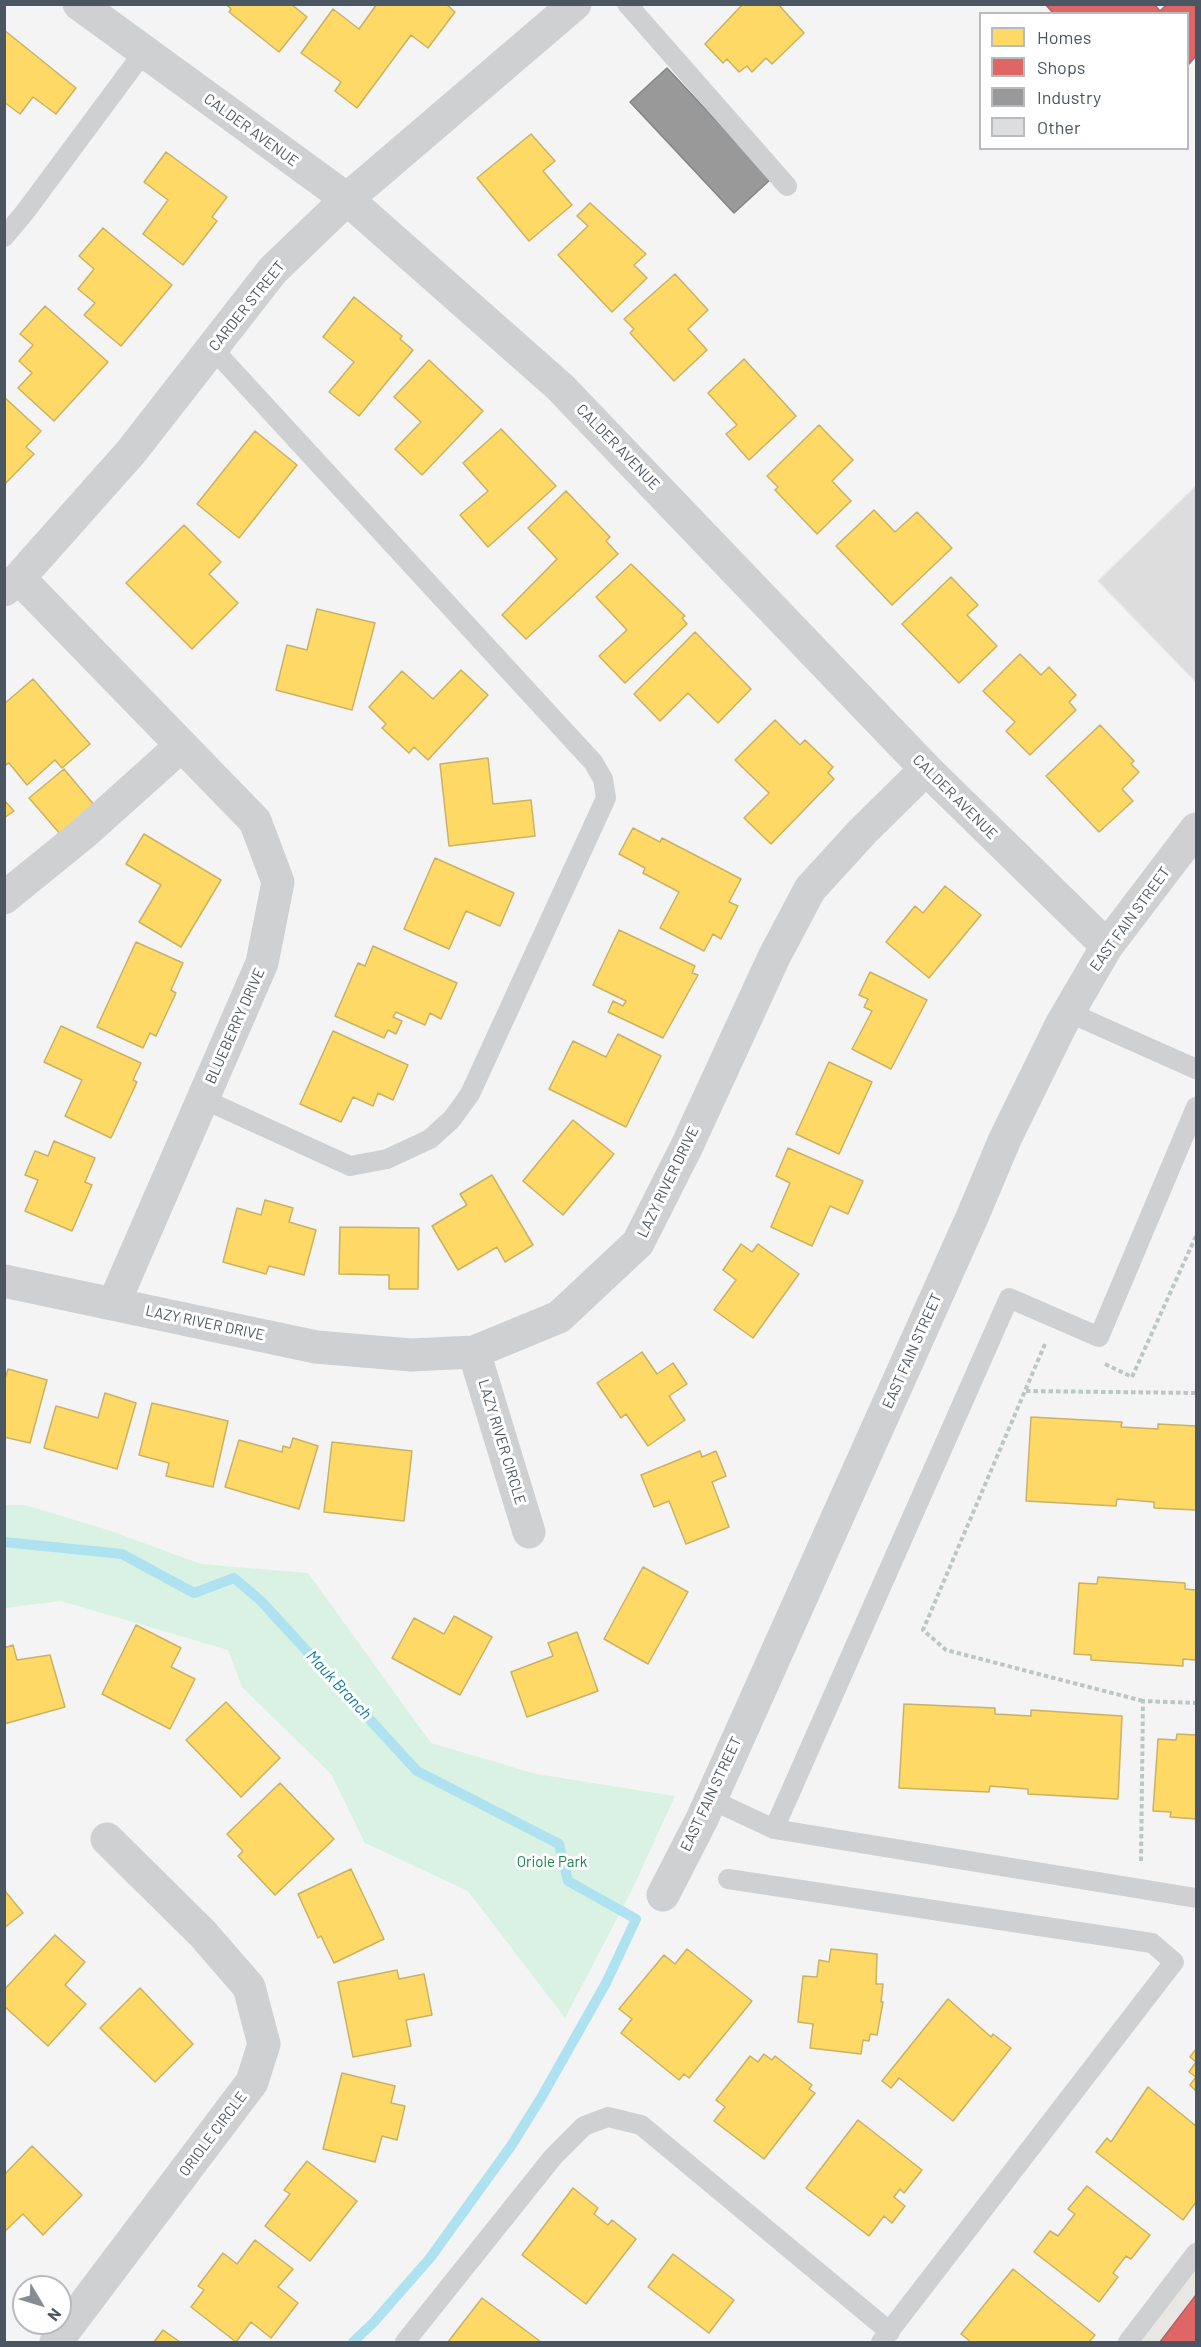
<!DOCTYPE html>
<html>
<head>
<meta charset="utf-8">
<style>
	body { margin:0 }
	#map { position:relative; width:1201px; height:2347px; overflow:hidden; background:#f4f4f4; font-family:Barlow,sans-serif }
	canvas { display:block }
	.frame { position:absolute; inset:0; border:6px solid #4a5661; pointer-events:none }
	.legend { position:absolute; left:979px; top:12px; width:210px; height:138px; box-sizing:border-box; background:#fff; border:2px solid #b7bbc0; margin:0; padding:8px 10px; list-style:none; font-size:18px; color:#4a5661 }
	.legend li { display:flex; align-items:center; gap:12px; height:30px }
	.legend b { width:30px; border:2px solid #b7bbc0 }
	.north { position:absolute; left:12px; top:2275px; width:60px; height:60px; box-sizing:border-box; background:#fff; border:2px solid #b7bbc0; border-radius:50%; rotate:128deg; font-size:16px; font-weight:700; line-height:24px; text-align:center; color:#4a5661 }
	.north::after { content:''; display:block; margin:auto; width:21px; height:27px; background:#868d94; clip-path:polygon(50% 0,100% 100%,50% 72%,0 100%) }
</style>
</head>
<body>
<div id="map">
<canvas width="1201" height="2347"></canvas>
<div class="frame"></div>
<ul class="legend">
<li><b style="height:16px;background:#ffd966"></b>Homes</li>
<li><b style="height:16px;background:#e06666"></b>Shops</li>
<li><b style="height:16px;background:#999"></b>Industry</li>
<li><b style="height:16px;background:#ddddde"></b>Other</li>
</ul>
<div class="north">N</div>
</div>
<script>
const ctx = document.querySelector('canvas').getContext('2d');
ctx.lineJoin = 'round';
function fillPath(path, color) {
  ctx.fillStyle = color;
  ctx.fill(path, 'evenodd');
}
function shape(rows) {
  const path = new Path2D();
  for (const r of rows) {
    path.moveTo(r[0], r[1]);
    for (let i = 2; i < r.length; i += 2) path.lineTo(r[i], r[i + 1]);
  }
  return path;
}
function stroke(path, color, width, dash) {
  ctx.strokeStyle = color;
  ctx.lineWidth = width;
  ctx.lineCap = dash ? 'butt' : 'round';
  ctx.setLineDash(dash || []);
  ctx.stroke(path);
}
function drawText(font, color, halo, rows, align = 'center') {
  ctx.font = font + ' Barlow,sans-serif';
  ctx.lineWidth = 6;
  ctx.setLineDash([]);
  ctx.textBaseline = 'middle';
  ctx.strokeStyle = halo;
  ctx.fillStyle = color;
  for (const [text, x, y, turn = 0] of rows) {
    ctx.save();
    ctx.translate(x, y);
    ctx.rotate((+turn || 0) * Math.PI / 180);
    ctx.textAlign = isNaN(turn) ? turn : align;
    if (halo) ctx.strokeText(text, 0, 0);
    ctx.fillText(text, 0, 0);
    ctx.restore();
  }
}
const commercial = shape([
	[1196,2244,1196,2342,1120,2342]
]);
const green = shape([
	[5,1505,25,1505,111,1531,201,1564,308,1573,431,1743,536,1774,675,1796,632,1890,565,2018,468,1891,365,1843,331,1774,242,1687,228,1650,61,1601,5,1608]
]);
const homes = shape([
	[226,4,291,4,307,17,279,52,229,12,231,9,226,4],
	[377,4,446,4,455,12,428,48,411,35,357,108,335,91,341,82,301,53,333,9,359,29,377,4],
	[743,4,778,4,804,33,772,64,766,58,752,72,747,66,739,72,727,59,723,63,705,44,743,4],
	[4,30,76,88,56,114,33,97,20,114,4,102,4,30],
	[531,134,555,161,543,171,572,205,529,241,477,178,531,134],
	[166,152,227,197,212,217,217,221,183,265,143,234,168,200,144,182,166,152],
	[590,203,646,254,634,265,647,278,612,312,558,255,588,226,577,216,590,203],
	[103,228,172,285,121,346,84,315,95,303,78,289,94,269,79,256,103,228],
	[675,274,708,310,688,329,707,350,674,381,630,333,634,329,624,319,675,274],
	[354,297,402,336,400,339,413,350,359,416,329,392,354,362,323,337,354,297],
	[45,306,108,362,54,421,18,388,32,373,19,361,33,345,20,334,45,306],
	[744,359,796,416,749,460,726,434,737,425,708,393,744,359],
	[429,360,483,411,422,475,395,449,421,422,394,397,429,360],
	[4,397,41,431,26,447,34,454,4,485,4,397],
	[819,425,853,460,832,481,851,501,817,534,775,490,778,487,767,476,819,425],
	[501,429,556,486,488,547,460,515,488,491,463,463,501,429],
	[255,431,297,465,239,538,197,504,255,431],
	[566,491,610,537,606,541,618,554,526,639,502,615,557,559,528,528,566,491],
	[874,510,895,532,917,512,952,548,892,605,836,546,874,510],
	[184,525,221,562,209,574,238,603,192,649,126,583,184,525],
	[631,564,685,616,682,618,687,624,625,683,599,656,627,630,596,597,631,564],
	[951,577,978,605,967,615,997,646,959,683,902,624,951,577],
	[317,609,375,623,352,710,276,690,287,645,307,650,317,609],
	[695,632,751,689,718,723,688,693,660,721,634,694,695,632],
	[1020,654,1041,675,1049,667,1076,695,1069,702,1076,710,1030,755,1006,731,1015,722,983,691,1020,654],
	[461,670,488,695,428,760,414,747,409,753,382,728,386,724,369,707,402,671,433,699,461,670],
	[33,679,90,744,62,768,55,760,27,785,9,763,4,766,4,704,33,679],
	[775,720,800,745,805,740,833,767,828,773,834,779,771,844,744,818,769,793,735,760,775,720],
	[1100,725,1134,761,1131,764,1139,772,1122,789,1133,801,1099,832,1046,776,1100,725],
	[488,758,493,804,531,800,535,836,449,846,440,764,488,758],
	[64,769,95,806,61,835,29,798,64,769],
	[4,800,14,811,4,818,4,800],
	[633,828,660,842,662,838,741,879,729,902,738,906,721,939,713,934,704,951,660,928,679,892,643,873,645,868,619,854,633,828],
	[144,834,221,880,181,947,139,922,161,885,126,864,144,834],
	[435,858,514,893,500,926,466,911,449,949,404,929,435,858],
	[945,886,981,915,929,978,886,942,915,906,923,913,945,886],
	[619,930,695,966,692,973,698,975,663,1038,608,1012,613,1001,623,1006,626,1001,593,985,619,930],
	[136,942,183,963,171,990,176,993,156,1036,150,1033,143,1048,97,1027,136,942],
	[373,946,457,983,441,1019,430,1013,425,1025,396,1012,393,1017,402,1021,396,1034,388,1030,384,1038,335,1016,358,963,365,966,373,946],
	[870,972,927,1000,891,1069,852,1049,872,1011,864,1007,868,999,859,995,870,972],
	[61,1026,141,1063,133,1080,137,1082,111,1138,65,1116,82,1080,44,1062,61,1026],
	[333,1031,408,1065,393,1100,378,1093,373,1106,353,1097,341,1122,300,1104,333,1031],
	[618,1034,661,1056,626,1127,549,1089,573,1041,606,1057,618,1034],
	[829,1062,872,1082,839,1154,796,1134,829,1062],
	[573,1120,614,1154,563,1215,523,1181,573,1120],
	[54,1141,95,1158,85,1182,92,1185,72,1231,25,1211,38,1180,25,1175,35,1151,48,1156,54,1141],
	[788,1148,863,1181,848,1214,830,1206,812,1246,771,1227,790,1183,776,1176,788,1148],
	[492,1175,533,1245,505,1262,497,1247,458,1270,432,1226,467,1205,460,1194,492,1175],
	[265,1200,293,1208,289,1222,316,1230,304,1275,269,1266,266,1274,223,1262,237,1208,261,1215,265,1200],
	[340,1227,419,1228,418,1289,389,1289,389,1275,339,1274,340,1227],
	[741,1244,752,1252,758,1244,799,1274,753,1338,714,1310,736,1280,723,1270,741,1244],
	[642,1352,657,1374,673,1363,687,1384,669,1396,685,1420,648,1446,626,1414,621,1418,597,1383,642,1352],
	[8,1369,47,1380,30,1443,4,1437,4,1382,8,1369],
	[105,1393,136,1403,117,1469,44,1448,56,1406,98,1418,105,1393],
	[152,1403,228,1421,213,1487,166,1476,169,1463,139,1455,152,1403],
	[1031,1417,1122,1422,1121,1427,1158,1429,1158,1424,1196,1426,1196,1510,1154,1508,1154,1502,1117,1499,1116,1506,1026,1501,1031,1417],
	[293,1438,318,1446,299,1509,225,1487,239,1440,282,1452,283,1446,290,1448,293,1438],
	[332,1442,412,1451,404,1521,324,1512,332,1442],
	[700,1451,702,1457,716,1451,726,1476,712,1482,729,1527,686,1544,669,1501,654,1507,641,1475,700,1451],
	[643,1567,688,1592,648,1664,604,1639,643,1567],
	[1098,1577,1185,1583,1185,1589,1196,1590,1196,1660,1183,1659,1183,1666,1091,1660,1091,1655,1074,1654,1079,1583,1097,1584,1098,1577],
	[454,1616,492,1637,460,1695,392,1658,414,1618,444,1634,454,1616],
	[136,1625,181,1648,171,1667,195,1679,170,1729,102,1694,136,1625],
	[577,1632,598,1691,527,1717,511,1672,553,1656,548,1643,577,1632],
	[13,1645,17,1660,50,1655,65,1707,4,1724,4,1648,13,1645],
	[226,1702,280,1758,241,1797,186,1740,226,1702],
	[904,1704,995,1708,995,1714,1031,1716,1031,1710,1122,1716,1118,1799,1028,1794,1028,1789,990,1786,989,1792,899,1788,904,1704],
	[1177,1734,1196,1735,1196,1819,1170,1817,1171,1812,1153,1811,1158,1739,1176,1740,1177,1734],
	[280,1783,334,1839,275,1895,238,1856,243,1851,227,1834,280,1783],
	[351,1869,384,1939,334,1963,321,1936,318,1938,298,1894,351,1869],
	[5,1891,23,1913,4,1928,4,1892,5,1891],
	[55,1935,85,1962,65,1985,86,2004,48,2046,4,2006,4,1990,55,1935],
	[687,1949,752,2001,689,2078,684,2074,679,2080,621,2033,632,2019,619,2009,664,1955,675,1964,687,1949],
	[831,1949,877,1954,876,1984,883,1984,881,2002,883,2002,877,2035,870,2034,869,2041,863,2040,861,2054,810,2048,813,2024,798,2022,803,1976,817,1977,819,1960,829,1962,831,1949],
	[397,1970,399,1979,424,1974,432,2015,406,2020,411,2046,353,2057,338,1982,397,1970],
	[140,1988,193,2044,155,2082,100,2028,140,1988],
	[948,1999,991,2037,993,2034,1011,2048,953,2121,899,2078,891,2088,882,2081,948,1999],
	[1196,2049,1196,2091,1190,2085,1196,2077,1189,2072,1196,2062,1190,2057,1196,2049],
	[764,2054,772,2060,775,2056,812,2085,809,2089,815,2093,764,2159,714,2121,725,2107,716,2100,750,2056,758,2062,764,2054],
	[342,2073,395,2086,391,2103,405,2106,397,2140,382,2136,375,2162,323,2149,342,2073],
	[1148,2087,1196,2126,1196,2202,1183,2220,1096,2152,1107,2138,1111,2142,1148,2087],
	[858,2120,922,2170,904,2193,900,2189,894,2197,905,2206,892,2223,884,2216,869,2236,806,2188,858,2120],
	[32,2146,82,2195,43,2235,23,2214,4,2232,4,2175,32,2146],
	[307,2161,357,2201,310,2261,265,2226,290,2194,284,2190,307,2161],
	[1087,2186,1150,2235,1131,2259,1126,2256,1113,2273,1118,2277,1099,2302,1034,2252,1050,2231,1058,2236,1075,2214,1068,2209,1087,2186],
	[573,2188,598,2208,594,2214,608,2225,612,2220,636,2239,586,2304,522,2255,573,2188],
	[255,2240,293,2269,278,2287,298,2303,271,2338,251,2322,236,2342,191,2307,204,2290,198,2286,223,2253,237,2264,255,2240],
	[673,2254,734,2300,709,2333,648,2287,673,2254],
	[1013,2269,1095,2335,1089,2342,971,2342,961,2334,1013,2269],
	[482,2298,541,2342,448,2342,482,2298],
	[163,2330,180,2342,154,2342,163,2330]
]);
const shops = shape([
	[1045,4,1154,4,1160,11,1167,4,1196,4,1196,56,1188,65,1188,14,1054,14,1045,4],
	[1196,2295,1196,2342,1160,2342,1196,2295]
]);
const industry = shape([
	[667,68,771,179,734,213,630,102,667,68]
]);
const stream = shape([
	[4,1542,122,1554,194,1593,234,1578,261,1601,417,1771,559,1844,568,1881,636,1919,606,1983,541,2098,511,2146,430,2258,374,2322,353,2342]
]);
const building = shape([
	[1196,486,1196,682,1098,581,1196,486]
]);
const path = shape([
	[1045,1344,923,1630,946,1650,1143,1701],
	[1105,1364,1132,1377,1196,1236],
	[1026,1391,1196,1393],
	[1141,1861,1143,1701,1196,1703]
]);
const lane = shape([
	[627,4,787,186],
	[4,237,25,212,143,53],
	[1068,1012,1196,1069],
	[203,1099,350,1166,387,1159,430,1139,452,1119,470,1094,606,798,603,779,593,762,213,349],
	[1196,1107,1099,1337,1009,1298,774,1829,1196,1898],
	[710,1799,774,1829],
	[728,1879,1152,1943,1174,1962,881,2342],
	[405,2342,553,2157,584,2126,608,2117,641,2125,890,2332],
	[1128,2342,1196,2253]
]);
const street = shape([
	[79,4,347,199,560,387,926,769,1107,946],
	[19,578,255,821,278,882,262,963,114,1303],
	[4,590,19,578,131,452,273,270,347,199,575,4],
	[4,898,84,833,181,746],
	[4,1281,316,1347,411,1355,474,1352,559,1317,638,1243,686,1148,774,957,810,889,863,831,926,769],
	[474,1352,529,1532],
	[663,1895,702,1819,973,1215,1005,1139,1061,1025,1107,946,1196,829],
	[56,2342,252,2082,264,2044,249,1987,203,1934,107,1839]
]);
const streetNames = [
	["CALDER AVENUE",251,130,36],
	["CARDER STREET",247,306,-51],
	["CALDER AVENUE",618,447,46],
	["CALDER AVENUE",955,797,45],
	["EAST FAIN STREET",1130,919,-54],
	["BLUEBERRY DRIVE",235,1026,-66],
	["LAZY RIVER DRIVE",668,1182,-64],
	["LAZY RIVER DRIVE",205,1323,12],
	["EAST FAIN STREET",912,1351,-66],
	["LAZY RIVER CIRCLE",502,1442,73],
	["EAST FAIN STREET",711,1794,-65],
	["ORIOLE CIRCLE",213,2134,-53]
];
const parkNames = [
	["Oriole Park",552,1862]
];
const waterNames = [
	["Mauk Branch",339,1685,47]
];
fillPath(commercial, '#e8e7e3');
fillPath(green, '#d9f2e3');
fillPath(homes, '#ffd966');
stroke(homes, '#c9b264', 1.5);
fillPath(shops, '#e06666');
stroke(shops, '#b36164', 1.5);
fillPath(industry, '#999');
stroke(industry, '#818588', 1.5);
stroke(stream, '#aee2f0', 10);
fillPath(building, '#ddddde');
stroke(building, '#e5e6e7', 1.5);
stroke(path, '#bcc7c4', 4, [4.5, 3]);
stroke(lane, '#ced0d2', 20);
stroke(street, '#ced0d2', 33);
drawText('15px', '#4a5661', '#fff', streetNames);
drawText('15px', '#17864f', '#fff', parkNames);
drawText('italic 16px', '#0c7c9b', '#fff', waterNames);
</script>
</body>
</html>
